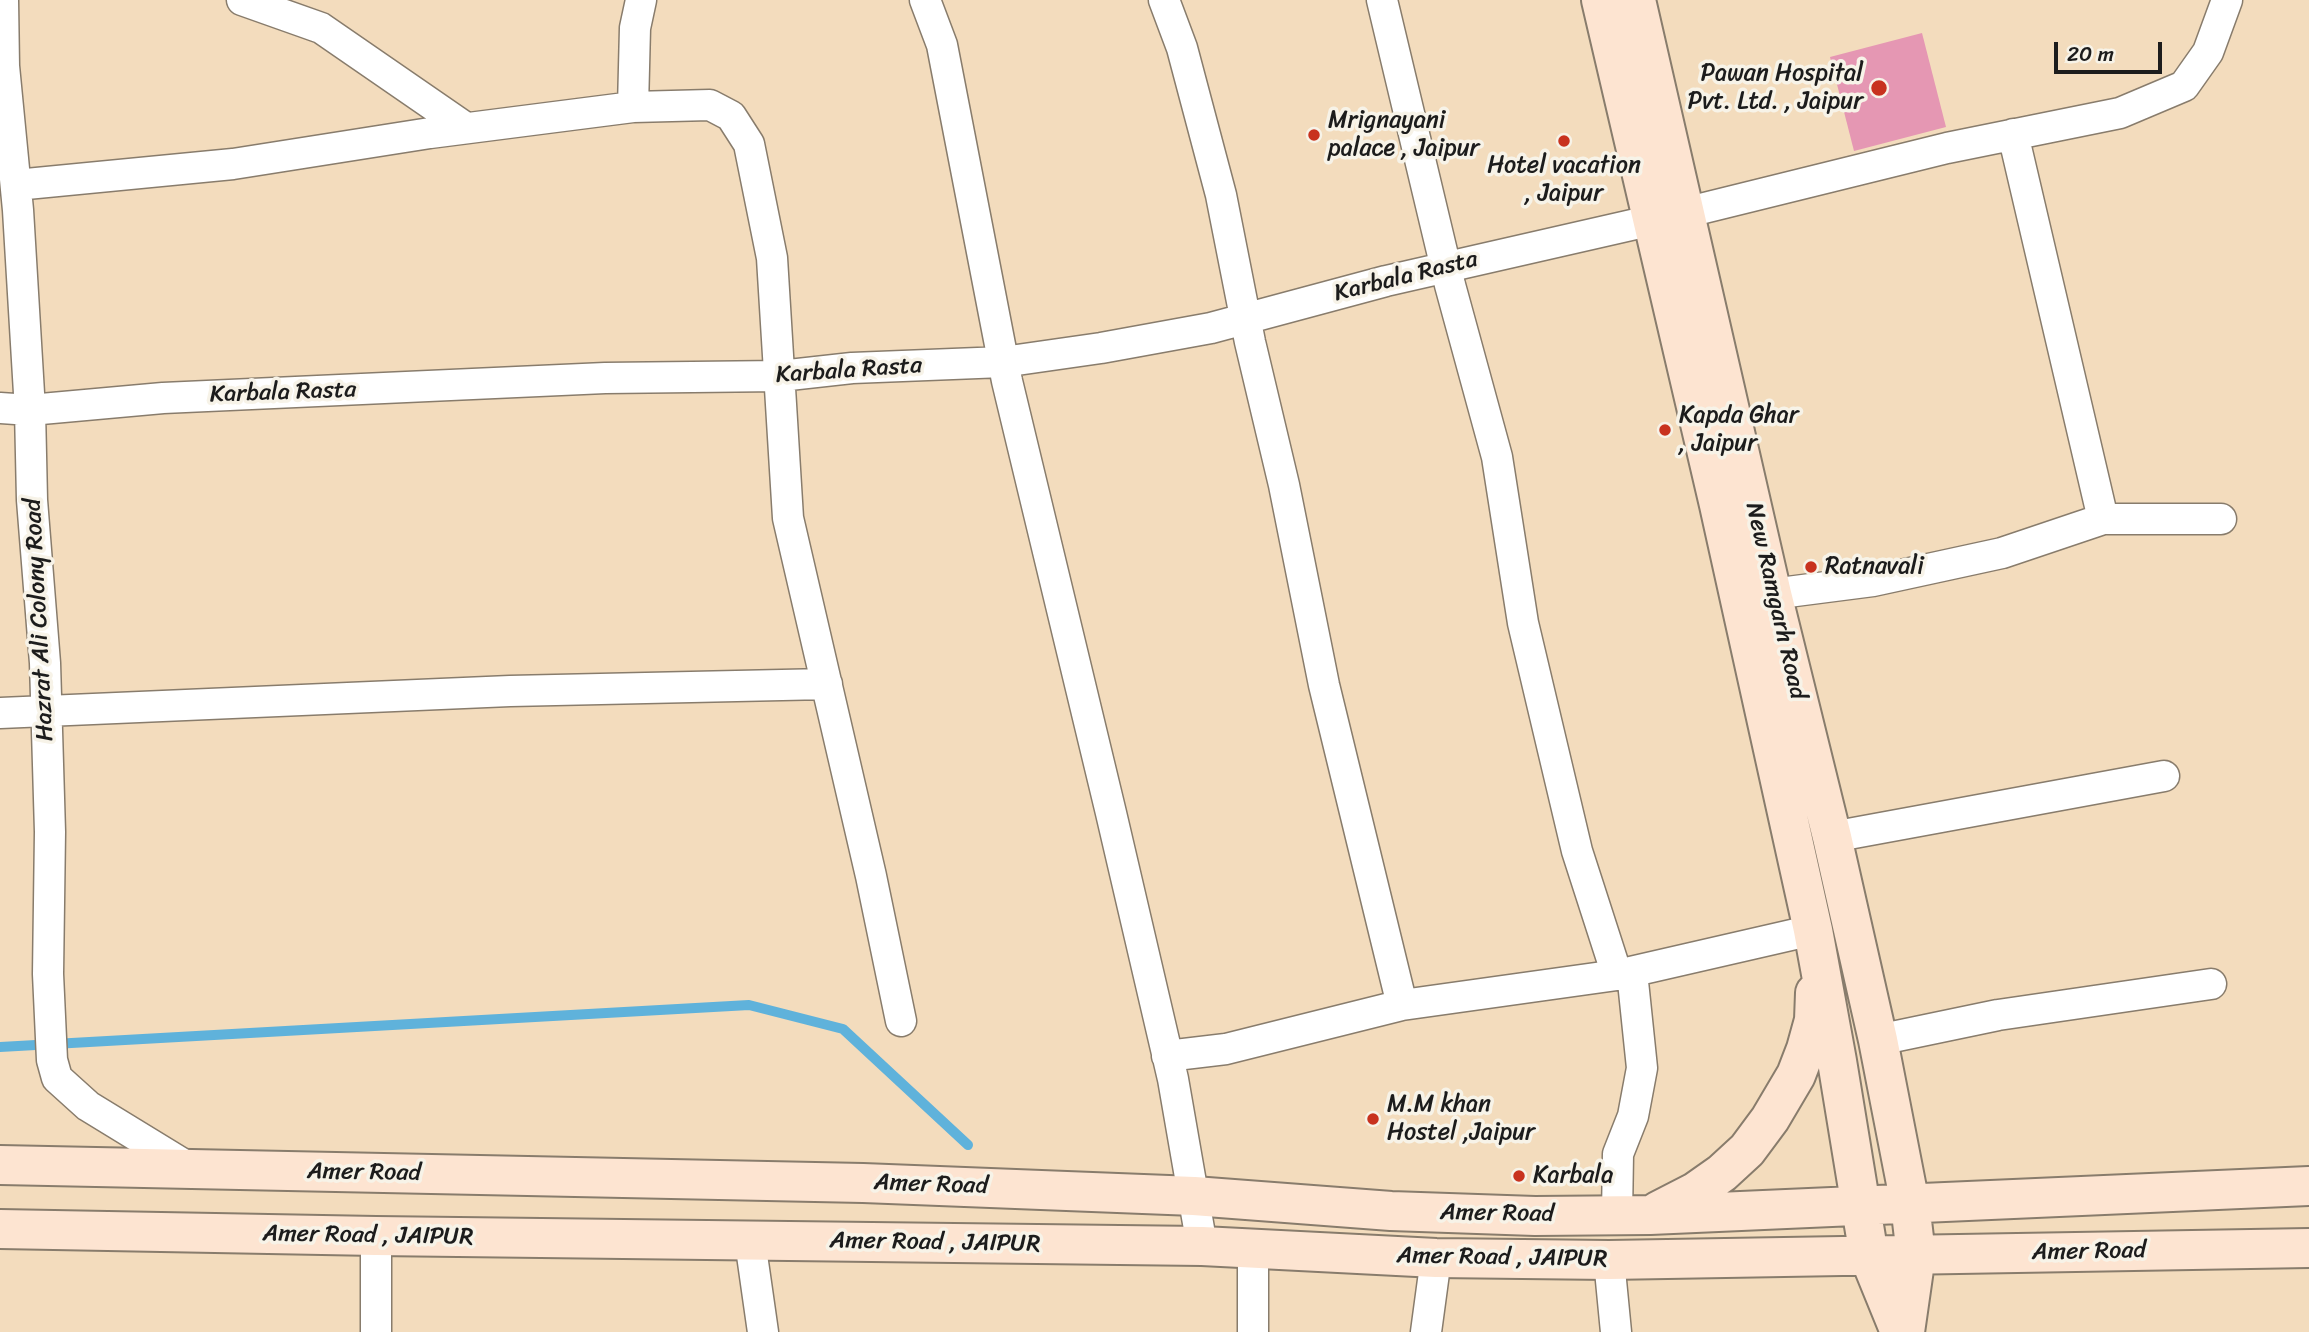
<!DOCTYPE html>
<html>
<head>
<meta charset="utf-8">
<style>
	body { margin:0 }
	#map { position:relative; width:2309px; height:1332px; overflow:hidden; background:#f3dcbd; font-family:Sriracha,sans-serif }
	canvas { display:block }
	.scale { position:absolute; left:2054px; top:42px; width:108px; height:32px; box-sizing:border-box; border:4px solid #1c1c1c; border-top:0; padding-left:9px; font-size:21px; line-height:24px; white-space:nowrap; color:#1c1c1c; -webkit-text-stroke:5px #f7f3e8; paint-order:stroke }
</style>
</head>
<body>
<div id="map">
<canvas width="2309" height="1332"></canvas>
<div class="scale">20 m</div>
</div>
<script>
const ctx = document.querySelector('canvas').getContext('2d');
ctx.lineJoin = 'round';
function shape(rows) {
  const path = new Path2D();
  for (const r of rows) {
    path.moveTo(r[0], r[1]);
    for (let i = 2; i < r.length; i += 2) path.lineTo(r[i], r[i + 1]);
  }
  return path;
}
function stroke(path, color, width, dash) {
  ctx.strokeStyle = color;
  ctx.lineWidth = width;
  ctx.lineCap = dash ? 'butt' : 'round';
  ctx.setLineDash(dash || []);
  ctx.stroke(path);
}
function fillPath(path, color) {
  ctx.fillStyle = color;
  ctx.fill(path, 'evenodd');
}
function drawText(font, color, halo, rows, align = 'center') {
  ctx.font = font + ' Sriracha,sans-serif';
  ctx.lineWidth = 7;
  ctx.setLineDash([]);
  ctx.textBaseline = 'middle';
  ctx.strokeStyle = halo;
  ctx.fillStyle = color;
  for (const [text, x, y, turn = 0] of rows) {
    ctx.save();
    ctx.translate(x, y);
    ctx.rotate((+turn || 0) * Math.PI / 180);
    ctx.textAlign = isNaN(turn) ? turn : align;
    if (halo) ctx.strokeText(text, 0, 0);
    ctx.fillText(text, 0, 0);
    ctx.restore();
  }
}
const stream = shape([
	[0,1047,749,1005,843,1029,968,1145]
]);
const building = shape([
	[1922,33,1946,127,1854,151,1830,57]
]);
const street = shape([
	[3,0,4,66,18,210,30,410,32,500,45,663,50,832,48,974,52,1060,57,1078,88,1106,191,1169],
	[242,0,321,28,466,128],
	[925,0,942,45,1007,381,1111,813,1173,1079,1202,1246],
	[1164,0,1182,48,1221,195,1250,342,1284,485,1324,685,1402,1005],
	[1382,0,1450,285,1497,457,1523,623,1577,851,1617,975],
	[633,107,635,28,641,0],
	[2013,134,2103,519,2221,519],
	[16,185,233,164,430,133,633,107,710,105,731,116,749,144,772,258,788,518,871,876,901,1021],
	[0,408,30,410,163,398,605,378,780,376,852,368,1003,362,1101,348,1211,328,1386,281,1684,213,1947,148,2120,113,2184,86,2208,52,2227,0],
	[1772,594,1873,581,2002,553,2103,519],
	[0,713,510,691,827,684],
	[1832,837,2164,776],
	[1878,1040,1998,1015,2211,984],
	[1167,1056,1226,1049,1402,1005,1617,975,1813,930],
	[1617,1215,1618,1154,1633,1116,1642,1068,1632,972],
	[376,1236,376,1332],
	[750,1241,763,1332],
	[1253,1248,1253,1332],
	[1609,1260,1616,1332],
	[1426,1332,1436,1258]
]);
const secondary = shape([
	[1601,0,1719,505,1813,930,1837,1061,1869,1256,1900,1332],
	[1636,0,1772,594,1832,837,1878,1040,1910,1204,1916,1255,1905,1332],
	[0,1165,863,1183,1194,1196,1391,1211,1535,1216,1650,1215,2309,1186],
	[1658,1211,1695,1192,1722,1173,1747,1150,1770,1119,1796,1075,1806,1049,1814,1020,1815,993],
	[0,1229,376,1236,1202,1246,1436,1258,1609,1260,2309,1248]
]);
const markers = [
	[1879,88,9,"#c8321e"],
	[1314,135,7,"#c8321e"],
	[1564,141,7,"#c8321e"],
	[1665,430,7,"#c8321e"],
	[1811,567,7,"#c8321e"],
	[1373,1119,7,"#c8321e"],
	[1519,1176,7,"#c8321e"]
];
const poiNames = [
	["Pawan Hospital",1863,74,"right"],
	["Pvt. Ltd. , Jaipur",1863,102,"right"],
	["Mrignayani",1328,121],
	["palace , Jaipur",1328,149],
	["Hotel vacation",1564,166,"center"],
	[", Jaipur",1564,194,"center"],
	["Kapda Ghar",1679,416],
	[", Jaipur",1679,444],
	["Ratnavali",1825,567],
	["M.M khan",1387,1105],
	["Hostel ,Jaipur",1387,1133],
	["Karbala",1533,1176]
];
const streetNames = [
	["Karbala Rasta",1406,277,-14],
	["Karbala Rasta",849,371,-4],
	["Karbala Rasta",283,393,-2],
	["New Ramgarh Road",1775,601,77],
	["Hazrat Ali Colony Road",40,620,-93],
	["Amer Road",364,1173,1],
	["Amer Road",931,1185,2],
	["Amer Road",1497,1214,1],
	["Amer Road , JAIPUR",368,1236,1],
	["Amer Road , JAIPUR",935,1243,1],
	["Amer Road",2089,1252,-1],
	["Amer Road , JAIPUR",1502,1258,1]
];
stroke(stream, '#5fb2db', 10);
fillPath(building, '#e597b3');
stroke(street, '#887c6c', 33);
stroke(secondary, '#887c6c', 42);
stroke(street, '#fff', 30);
stroke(secondary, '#fde4d1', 38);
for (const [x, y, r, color] of markers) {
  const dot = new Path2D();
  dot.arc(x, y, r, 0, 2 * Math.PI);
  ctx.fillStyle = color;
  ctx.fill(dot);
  stroke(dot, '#f7f3e8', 2.5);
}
drawText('24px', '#1c1c1c', '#f7f3e8', poiNames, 'left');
drawText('24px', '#1c1c1c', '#f7f3e8', streetNames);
</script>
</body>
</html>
